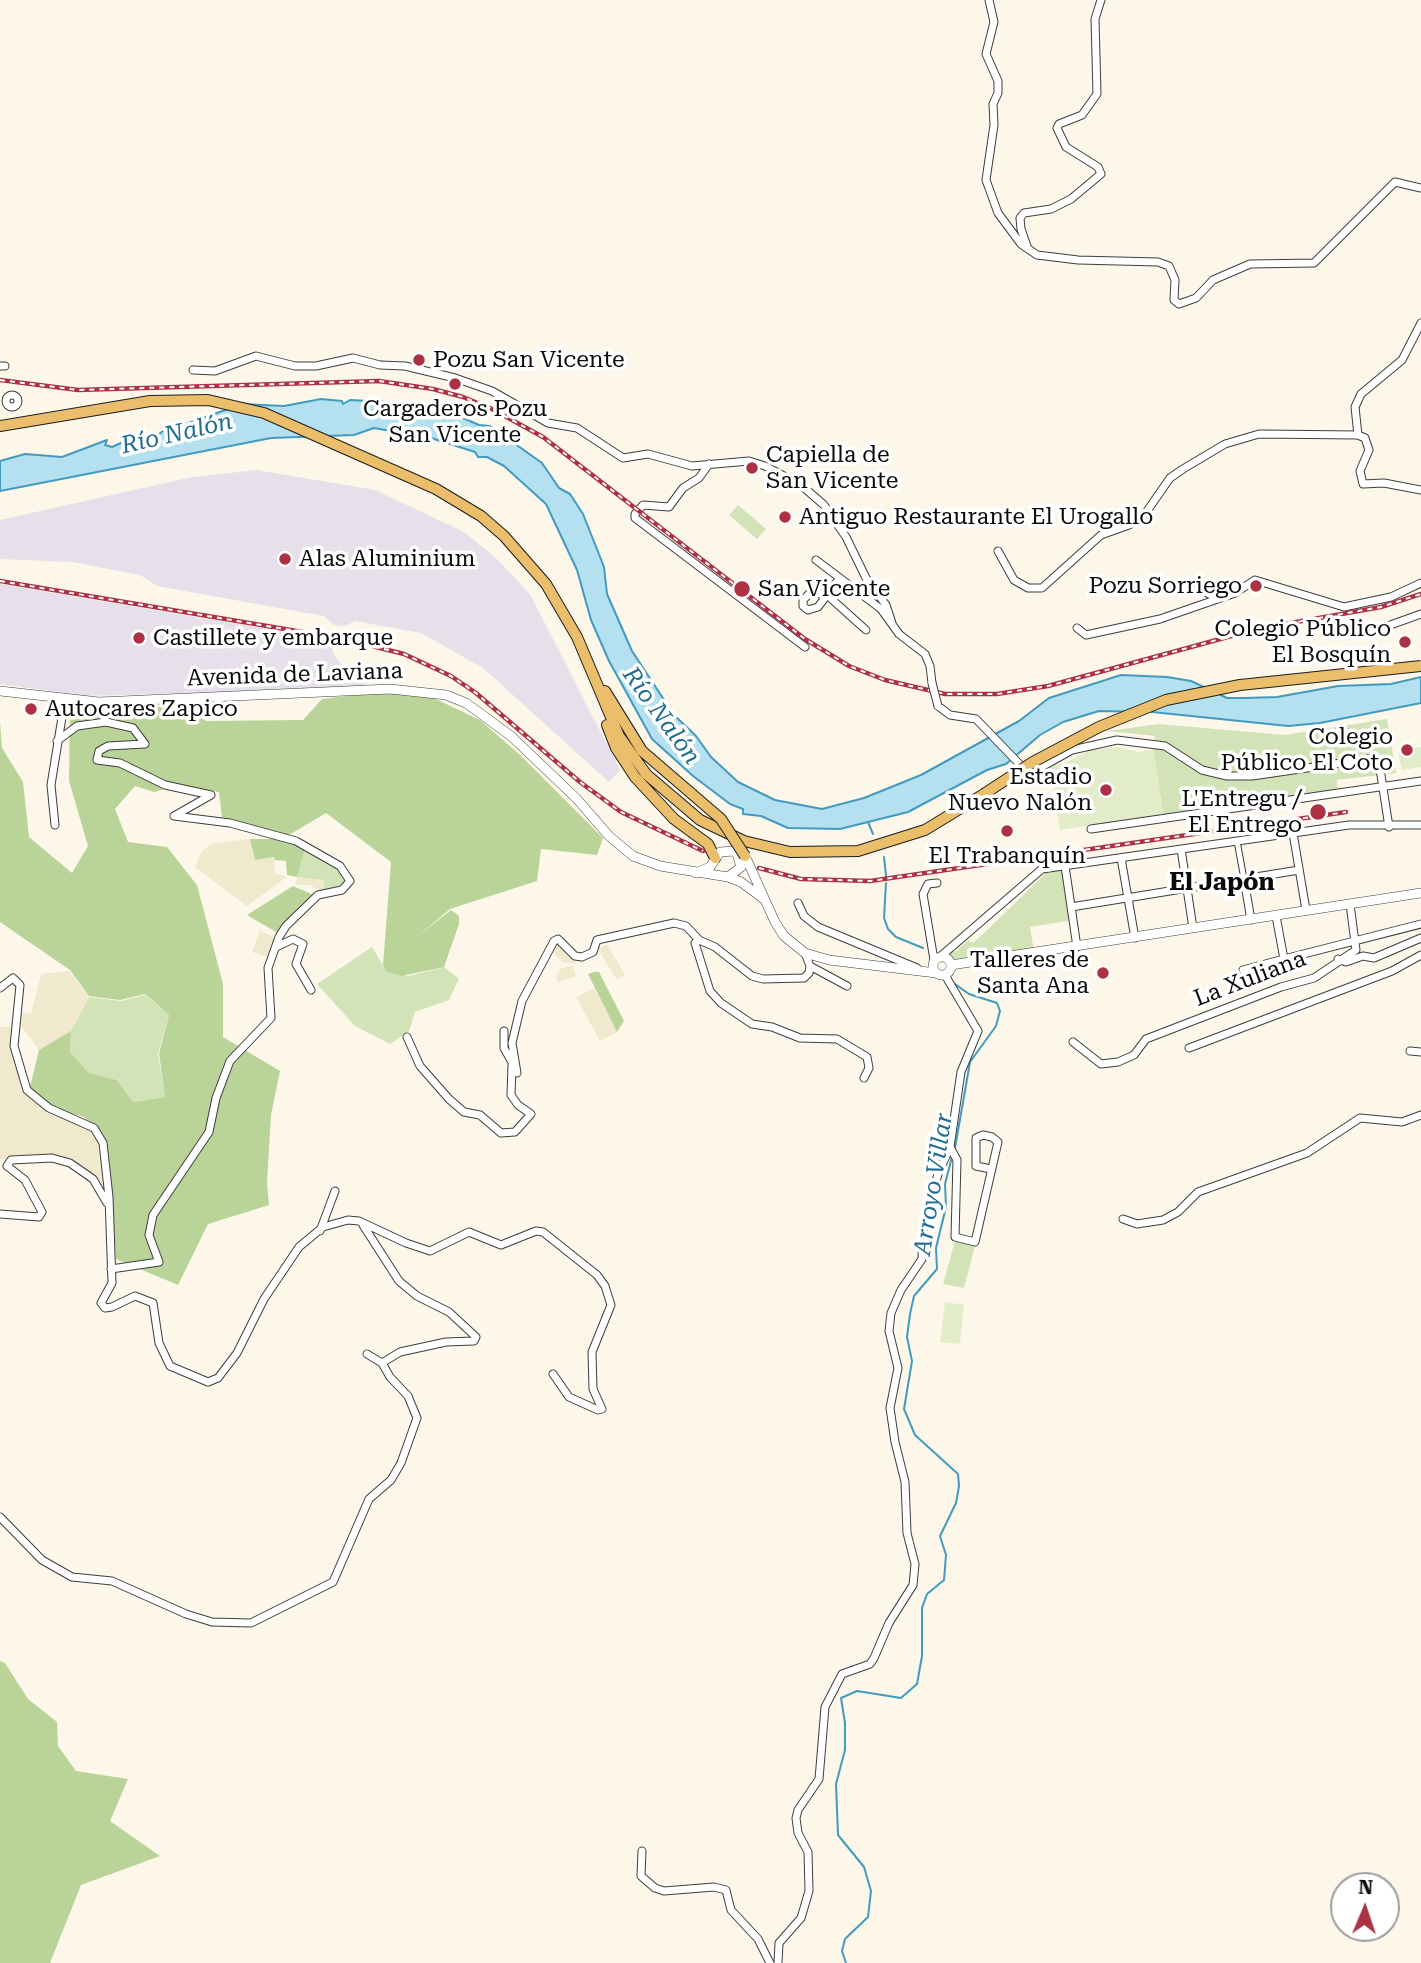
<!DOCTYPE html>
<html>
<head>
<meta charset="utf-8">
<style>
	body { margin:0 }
	#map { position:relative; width:1421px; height:1963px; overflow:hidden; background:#fdf7ea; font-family:"Roboto Serif",serif }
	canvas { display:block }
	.north { position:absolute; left:1330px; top:1872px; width:70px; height:70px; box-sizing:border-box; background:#fff; border:2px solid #9d9d9d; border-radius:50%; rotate:2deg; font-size:19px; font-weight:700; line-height:28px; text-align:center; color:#0b0b0b }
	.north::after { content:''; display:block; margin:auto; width:24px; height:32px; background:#ac3145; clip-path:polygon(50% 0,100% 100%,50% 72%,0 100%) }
</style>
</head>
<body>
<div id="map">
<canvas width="1421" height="1963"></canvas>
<div class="north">N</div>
</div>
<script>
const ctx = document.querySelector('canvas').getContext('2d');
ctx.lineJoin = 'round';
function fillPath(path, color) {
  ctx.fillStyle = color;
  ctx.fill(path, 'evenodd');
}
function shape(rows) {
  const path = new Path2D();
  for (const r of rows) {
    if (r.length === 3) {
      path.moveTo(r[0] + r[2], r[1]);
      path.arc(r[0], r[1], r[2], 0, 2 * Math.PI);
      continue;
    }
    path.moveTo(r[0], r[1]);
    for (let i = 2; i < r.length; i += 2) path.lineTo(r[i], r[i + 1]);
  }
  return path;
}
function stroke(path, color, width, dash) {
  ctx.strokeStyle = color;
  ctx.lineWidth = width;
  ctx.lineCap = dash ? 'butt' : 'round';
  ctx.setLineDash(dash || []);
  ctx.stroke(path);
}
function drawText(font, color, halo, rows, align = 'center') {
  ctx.font = font + ' "Roboto Serif",serif';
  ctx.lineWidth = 7;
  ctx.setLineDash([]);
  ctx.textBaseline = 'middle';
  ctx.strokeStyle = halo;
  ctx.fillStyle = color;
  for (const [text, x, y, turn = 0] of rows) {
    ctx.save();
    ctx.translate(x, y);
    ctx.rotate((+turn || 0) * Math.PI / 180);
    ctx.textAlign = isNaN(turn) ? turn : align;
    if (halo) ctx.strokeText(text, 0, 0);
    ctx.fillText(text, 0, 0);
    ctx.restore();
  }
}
const industrial = shape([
	[257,470,375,490,464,532,496,558,530,594,620,770,609,782,483,668,421,633,356,621,344,626,334,625,324,616,157,586,140,575,72,562,0,559,0,520,192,477],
	[0,584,331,640,334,655,343,666,356,670,378,665,383,666,387,675,384,679,359,686,321,689,87,696,0,684]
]);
const farmland = shape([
	[250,839,255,860,275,857,274,873,287,877,247,906,195,867,202,851,213,843],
	[297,877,325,880,324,892,309,885,295,885],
	[260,930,277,940,270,958,252,952],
	[557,942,577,959,575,963,563,963,552,951],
	[607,944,625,975,617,980,598,949],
	[573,965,576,976,558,982,556,976,560,969],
	[69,971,89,997,71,1031,39,1050,19,1023,20,1013,31,1014,41,974],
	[594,988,617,1032,600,1041,576,997],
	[0,1027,11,1027,13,1055,24,1091,44,1109,90,1128,98,1137,102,1149,107,1195,88,1171,70,1161,0,1159]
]);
const green = shape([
	[738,505,766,529,757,539,729,515],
	[1387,719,1396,773,1337,780,1338,791,1164,819,1153,750,1155,736,1108,731,1159,724,1284,735],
	[305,849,340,869,347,879,345,885,324,892,324,880,297,877],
	[1065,866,1073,920,1030,927,1034,952,950,961,948,959,950,949,955,952,968,940,973,943,983,934,1045,874,1042,869],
	[372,947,386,971,408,976,444,967,459,979,449,1000,415,1012,409,1031,390,1044,355,1026,317,984],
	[145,995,169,1015,158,1053,165,1097,133,1102,117,1080,89,1073,70,1052,71,1031,89,997,121,1001],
	[955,1241,975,1246,964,1288,943,1284]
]);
const forest = shape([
	[371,693,425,694,480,720,519,754,603,838,597,855,541,849,537,881,450,909,417,937,451,910,459,916,459,924,444,967,401,976,386,971,383,965,391,862,326,813,289,835,222,817,219,792,176,786,154,792,135,786,115,809,128,842,167,847,197,885,223,984,223,1037,280,1071,271,1115,267,1182,269,1205,208,1224,178,1285,116,1259,111,1177,103,1134,84,1117,60,1110,39,1097,30,1087,39,1050,71,1031,70,1052,89,1073,117,1080,133,1102,165,1097,159,1053,169,1015,145,994,120,1000,89,996,70,970,0,922,0,722,2,748,23,782,29,837,72,873,88,846,69,781,70,708,188,706,206,721,303,720,322,699],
	[250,839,280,839,305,849,297,877,287,875,286,861,275,860,274,857,255,860],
	[293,886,314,895,278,933,247,915],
	[593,972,599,972,624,1021,617,1032,588,974],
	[0,1661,5,1663,28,1699,57,1722,58,1746,76,1771,128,1779,110,1821,160,1856,81,1885,50,1963,0,1963]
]);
const pitch = shape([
	[1118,747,1138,752,1153,750,1163,814,1060,830,1050,766,1065,763,1090,750],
	[1421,747,1421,767,1402,770,1398,751],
	[945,1302,964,1305,960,1344,940,1342]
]);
const water = shape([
	[321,399,342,401,343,404,350,400,389,402,393,406,399,404,454,414,479,425,490,426,542,463,559,488,570,494,583,514,604,567,607,594,632,651,674,715,696,736,711,757,738,782,775,800,822,809,864,798,921,775,1019,721,1049,698,1121,675,1167,677,1191,681,1227,698,1245,698,1277,697,1338,686,1391,684,1421,677,1421,703,1320,723,1288,726,1152,712,1099,711,1063,722,1040,735,1006,764,987,770,908,812,840,829,788,828,761,816,743,814,743,809,730,804,693,776,652,739,609,661,591,620,577,570,546,504,504,466,487,457,478,457,475,452,431,438,374,428,354,435,271,438,0,491,0,461,25,454,62,457,107,440,105,445,112,447,134,437,159,434,171,425,186,424,242,404,284,406,321,399]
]);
const stream = shape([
	[868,822,873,834],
	[884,857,886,876],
	[886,883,884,918,888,929,896,937,923,948],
	[955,984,969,994,997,1003,1000,1011,996,1026,970,1062,955,1148],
	[846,1963,842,1951,845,1939,868,1917,871,1891,864,1867,838,1835,836,1784,845,1750,845,1723,841,1698,857,1691,901,1698,917,1684,922,1656,922,1608,927,1594,944,1580,946,1555,940,1536,956,1503,959,1486,958,1474,915,1435,904,1409,912,1361,907,1337,910,1314,914,1296,937,1269,936,1248,946,1207,945,1184,952,1157]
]);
const pedestrian = shape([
	[1237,841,1244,879]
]);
const minor = shape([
	[989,0,994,22,986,54,998,81,998,93,993,104,994,125,986,180,998,213,1021,244,1037,255,1078,260,1158,262,1169,266,1175,280,1174,300,1179,304,1196,298,1213,280,1250,264,1314,263,1395,182,1421,188],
	[1028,249,1021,229,1020,218,1024,213,1051,209,1071,199,1101,174,1098,167,1066,147,1057,128,1059,124,1082,115,1097,94,1095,19,1101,0],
	[0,366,5,366],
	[193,370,215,371,256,356,295,366,316,366,353,358,380,365,405,366,455,378,492,391,548,423,577,428,623,458,648,454,692,466,749,461,765,466,801,485,824,505,846,537,866,578,886,605,892,623],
	[12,401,6],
	[1358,435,1355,407,1361,394,1402,360,1421,323],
	[709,464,699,478,683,488,669,507,643,505,635,514,635,518,805,647],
	[998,551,1014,580,1028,588,1042,588,1101,535,1129,525,1145,514,1170,478,1183,469,1225,444,1259,434,1358,435,1365,438,1369,450,1360,471,1363,484,1384,483,1421,490],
	[816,560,881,609,899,634,925,654,930,666,932,683],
	[839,579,818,607,808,610,803,606,803,600,811,592,827,595,866,630],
	[1155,588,1204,591,1218,599],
	[1077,628,1086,635,1160,619,1235,593,1255,580,1344,607,1391,597,1421,583],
	[1382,628,1421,614],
	[938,706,950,715,976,719,1029,774,1072,750,1117,740,1165,746,1202,770,1227,776,1252,776,1369,759,1378,764,1381,775,1389,827],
	[57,741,77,726,106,722,133,728,145,744,108,746,99,751,97,760,120,763,165,785,211,795,174,816,230,823,296,841,340,866,350,881,342,890,318,895,286,926,279,937,268,968,271,1018,230,1061,216,1098,209,1132,153,1215,149,1235,159,1262,111,1269],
	[55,825,51,785,65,699],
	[1091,829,1421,781],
	[1293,833,1306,910],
	[1181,849,1193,928],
	[1121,858,1135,938],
	[1065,866,1077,947],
	[1244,879,1251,920],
	[798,903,804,916,818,927,917,968],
	[1071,907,1299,870],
	[1276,916,1284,959,1421,924],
	[276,947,293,939,303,944,296,964,311,990],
	[805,953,810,966,847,986],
	[941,956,1042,869,1349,825,1421,825],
	[1338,959,1346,962,1363,956,1374,958,1421,938],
	[934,960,923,894,928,884,937,883],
	[810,966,809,973,804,978,763,979,752,976,715,947,699,940,695,943,710,991,721,1003,752,1024,772,1027,800,1038,837,1039,867,1057,869,1068,864,1078],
	[1243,970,1284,959],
	[0,988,13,978,20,985,14,1046,27,1090,49,1108,94,1128,103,1143,109,1197,112,1283,101,1303,105,1308,112,1307,135,1296,153,1303,159,1343,170,1366,208,1382,218,1378,237,1353,264,1299,299,1247,323,1227,348,1220,359,1221,406,1243,430,1251,469,1232,501,1245,536,1231,543,1232,597,1275,605,1286,611,1305,592,1352,593,1389,602,1409,598,1410,569,1397,553,1374],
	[504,1031,504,1048,513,1064],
	[407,1037,420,1066,449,1099,464,1112,480,1115,501,1133,515,1132,531,1114,518,1105,511,1095,512,1065],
	[1073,1042,1101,1064,1118,1062,1134,1055,1146,1039,1281,987,1314,978,1356,950,1350,904],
	[1189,1048,1392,971,1421,955],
	[1410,1051,1421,1052],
	[517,1073,512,1043,522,1001,554,941,558,939,575,956,582,957,593,952,597,940,674,923,686,926,699,940],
	[950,1147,957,1160,955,1237,975,1242,998,1142,992,1137,983,1135,976,1138,976,1166,991,1169],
	[0,1214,39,1217,42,1212,25,1180,7,1166,11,1160,52,1158,70,1163,93,1179,107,1203],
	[1123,1219,1137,1224,1163,1220,1178,1212,1198,1192,1307,1153,1360,1118,1402,1122,1421,1115],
	[363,1225,399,1281,417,1296,449,1312,476,1337,474,1341,446,1342,400,1352,382,1363],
	[320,1231,335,1191],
	[367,1354,382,1363],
	[0,1517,42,1560,72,1577,112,1581,186,1614,212,1622,251,1623,333,1582,369,1499,391,1480,401,1463,417,1418,408,1396,390,1377,382,1363],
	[642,1851,641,1876,655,1888,664,1891,714,1887,726,1890,731,1910,758,1939,770,1963],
	[778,1963,779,1943,801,1918,809,1891,808,1852,798,1833,796,1818,798,1810,819,1779,825,1707,842,1674,870,1664,874,1658,889,1623,913,1585,915,1564,907,1533,905,1482,895,1442,890,1408,898,1368,889,1331,891,1313,901,1290,922,1259,923,1230,938,1174,950,1147,961,1072,978,1031,945,975]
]);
const tertiary = shape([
	[0,691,99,702,390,689,446,695,466,703,511,736,577,799,609,836,633,856,660,866,728,877,741,882,765,900],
	[696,873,710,867,720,852,734,851,747,860,775,922,784,936,805,953,829,960,936,973],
	[728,877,741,867,737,853],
	[942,966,9],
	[951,965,1421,893]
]);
const primary = shape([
	[0,426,150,401,208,400,264,413,436,489,481,516,504,536,546,584,577,637,619,736,646,774,700,820,744,841,790,852,858,851,925,830,984,794],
	[605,691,642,751,692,794],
	[607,725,616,748,635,777,674,819,708,844,715,858]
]);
const rail = shape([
	[0,380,78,390,379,381,433,389,463,397,490,408,543,437,805,639,849,666,885,680,945,694,997,694,1048,686,1257,629,1381,607,1421,594],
	[0,581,344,639,404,654,451,676,476,693,580,782,621,812,703,851],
	[759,868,801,879,870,881,1346,812]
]);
const minorBridge = shape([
	[932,683,938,706]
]);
const primaryBridge = shape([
	[692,794,721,819,745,856],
	[984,794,1033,762,1099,727,1166,700,1240,685,1421,666]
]);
const markers = [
	[419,360,7,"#ac3145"],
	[455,384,7,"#ac3145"],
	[752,468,7,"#ac3145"],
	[785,517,7,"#ac3145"],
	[285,559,7,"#ac3145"],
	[1256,586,7,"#ac3145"],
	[742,589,9,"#ac3145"],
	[139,638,7,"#ac3145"],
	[1405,642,7,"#ac3145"],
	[31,709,7,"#ac3145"],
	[1407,750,7,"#ac3145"],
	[1106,790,7,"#ac3145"],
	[1318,812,9,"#ac3145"],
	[1007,831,7,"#ac3145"],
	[1103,973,7,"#ac3145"]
];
const poiNames = [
	["Pozu San Vicente",433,360],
	["Cargaderos Pozu",455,409,"center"],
	["San Vicente",455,435,"center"],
	["Capiella de",766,455],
	["San Vicente",766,481],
	["Antiguo Restaurante El Urogallo",799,517],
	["Alas Aluminium",299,559],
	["Pozu Sorriego",1242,586,"right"],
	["San Vicente",758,589],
	["Colegio Público",1391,629,"right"],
	["El Bosquín",1391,655,"right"],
	["Castillete y embarque",153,638],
	["Autocares Zapico",45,709],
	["Colegio",1393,737,"right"],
	["Público El Coto",1393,763,"right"],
	["Estadio",1092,777,"right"],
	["Nuevo Nalón",1092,803,"right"],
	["L'Entregu /",1302,799,"right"],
	["El Entrego",1302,825,"right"],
	["El Trabanquín",1007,856,"center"],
	["Talleres de",1089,960,"right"],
	["Santa Ana",1089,986,"right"]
];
const streetNames = [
	["Avenida de Laviana",295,675,-2],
	["La Xuliana",1250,979,-21]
];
const waterNames = [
	["Río Nalón",177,434,-13],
	["Río Nalón",661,716,54],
	["Arroyo Villar",934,1184,-81]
];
const neighbourhoodNames = [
	["El Japón",1222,883]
];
fillPath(industrial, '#e7dfe9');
fillPath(farmland, '#f0e9cd');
fillPath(green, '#d3e3b8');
fillPath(forest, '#b9d399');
fillPath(pitch, '#e3ecc9');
fillPath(water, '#b4e0ef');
stroke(water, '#429bbf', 2);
stroke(stream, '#429bbf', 2);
stroke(pedestrian, '#3e3e3e', 7);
stroke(minor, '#3e3e3e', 9);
stroke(tertiary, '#3e3e3e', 10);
stroke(primary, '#1c1c1c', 12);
stroke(pedestrian, '#fff', 5);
stroke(minor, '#fff', 7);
stroke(tertiary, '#fff', 9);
stroke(primary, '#ebbe6c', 10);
stroke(rail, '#ac3145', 4.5);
stroke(rail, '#fff', 2, [5]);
stroke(minorBridge, '#3e3e3e', 9, []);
stroke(primaryBridge, '#1c1c1c', 12, []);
stroke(minorBridge, '#fff', 7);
stroke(primaryBridge, '#ebbe6c', 10);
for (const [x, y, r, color] of markers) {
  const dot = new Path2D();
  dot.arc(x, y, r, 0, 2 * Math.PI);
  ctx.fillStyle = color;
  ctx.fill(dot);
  stroke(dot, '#fff', 2.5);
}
drawText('23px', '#0b0b0b', '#fff', poiNames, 'left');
drawText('23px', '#0b0b0b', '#fff', streetNames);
drawText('italic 24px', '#216c8f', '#fff', waterNames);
drawText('bold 24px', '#0b0b0b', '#fff', neighbourhoodNames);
</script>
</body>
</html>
